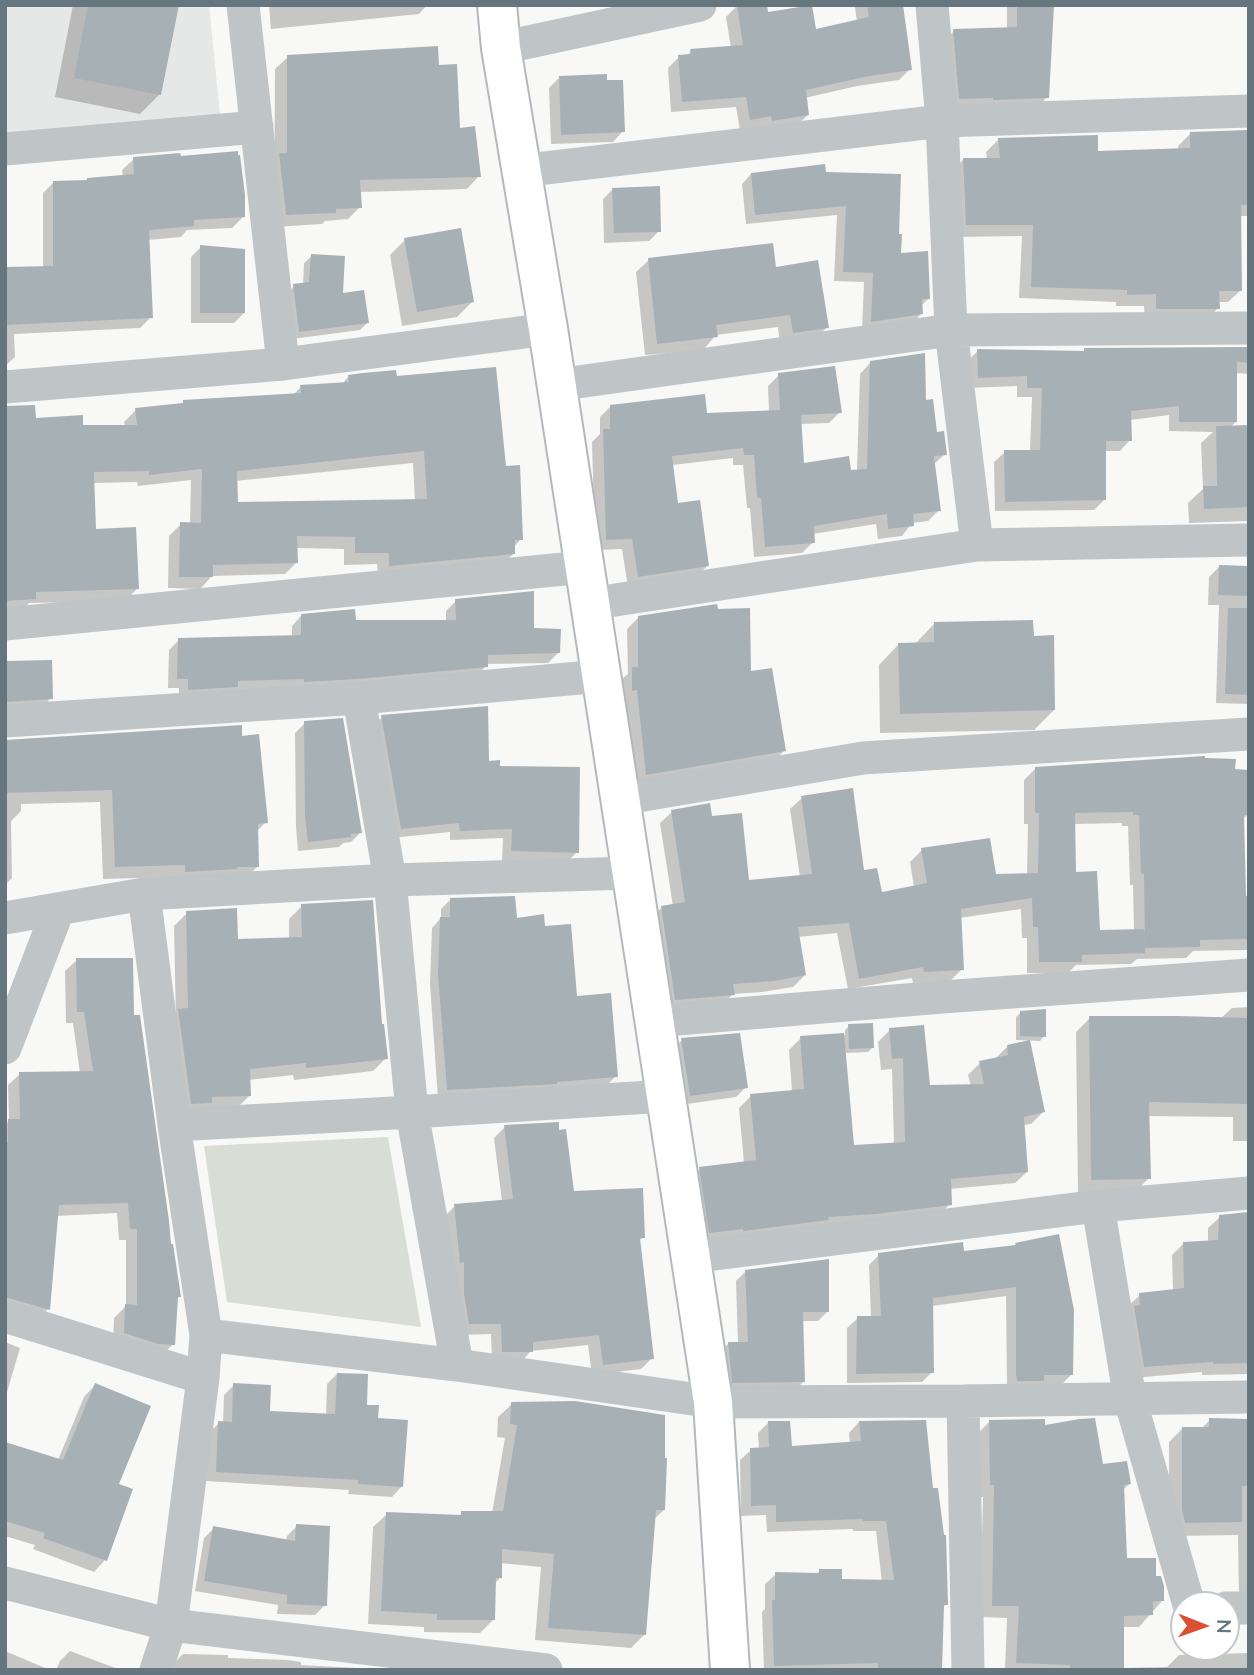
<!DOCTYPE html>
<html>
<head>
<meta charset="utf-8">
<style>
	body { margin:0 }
	#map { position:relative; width:1254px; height:1675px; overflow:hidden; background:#f8f8f6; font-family:Lato,sans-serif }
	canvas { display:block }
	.frame { position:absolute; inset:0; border:7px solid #65767f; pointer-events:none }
	.north { position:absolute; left:1170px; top:1591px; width:70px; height:70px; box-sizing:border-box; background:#fff; border:2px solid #c1c8cc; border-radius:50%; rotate:91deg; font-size:19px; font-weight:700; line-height:28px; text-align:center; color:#65767f }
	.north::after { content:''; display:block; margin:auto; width:24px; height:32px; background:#db4f33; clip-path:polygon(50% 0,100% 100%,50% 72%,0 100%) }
</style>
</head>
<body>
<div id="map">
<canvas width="1254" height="1675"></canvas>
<div class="frame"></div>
<div class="north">N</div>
</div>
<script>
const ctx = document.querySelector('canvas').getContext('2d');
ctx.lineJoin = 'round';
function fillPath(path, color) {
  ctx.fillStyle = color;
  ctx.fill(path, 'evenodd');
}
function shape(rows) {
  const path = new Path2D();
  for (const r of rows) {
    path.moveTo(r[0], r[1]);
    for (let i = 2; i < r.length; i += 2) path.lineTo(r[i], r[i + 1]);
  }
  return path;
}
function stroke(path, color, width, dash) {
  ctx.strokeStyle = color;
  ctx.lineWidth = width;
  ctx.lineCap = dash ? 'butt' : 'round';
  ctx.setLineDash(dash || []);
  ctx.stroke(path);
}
const built = shape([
	[5,5,209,5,221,124,5,141]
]);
const green = shape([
	[388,1137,421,1327,227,1302,204,1146]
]);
const shadow = shape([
	[73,5,177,5,160,94,140,114,55,97],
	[255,5,427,5,419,14,271,29,269,6,255,7],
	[857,5,901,5,910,69,899,80,857,86,805,98,808,115,796,126,740,130,736,107,671,112,668,68,679,57,686,57,691,51,731,48,726,17,737,6,767,14,815,31,857,22,855,7],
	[1007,5,1052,5,1047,97,1037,108,950,108,944,41,954,31,1007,29],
	[288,57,438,67,459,130,479,176,467,189,359,192,360,207,348,219,325,221,322,224,274,227,275,69],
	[559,78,623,131,613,142,551,144,549,88],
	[1249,132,1249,214,1247,216,1239,216,1241,290,1228,302,1218,302,1218,308,1206,320,1145,321,1144,306,1116,306,1116,302,1019,298,1022,236,954,237,951,172,964,159,987,159,986,152,998,140,1097,153,1178,150,1178,146,1190,134],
	[134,159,243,217,232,228,187,230,181,237,148,240,151,317,140,328,14,334,15,357,5,366,5,290,43,268,43,193,54,182,85,182,87,179,123,176,122,170],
	[751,174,824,174,897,236,900,254,929,298,921,306,921,314,911,324,862,330,864,282,834,281,837,215,746,224,742,184],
	[613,189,659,231,649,241,604,243,603,199],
	[405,240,472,302,457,317,402,326,390,255],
	[201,247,244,313,234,323,191,323,191,257],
	[312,256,341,295,367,323,360,330,292,339,287,294,294,286,303,285,304,263],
	[649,260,774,269,827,327,814,340,780,344,778,327,716,335,703,350,645,355,636,272],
	[1249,349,1249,374,1235,373,1236,422,1230,427,1249,427,1249,521,1189,523,1188,503,1203,489,1201,443,1213,432,1169,431,1169,415,1130,420,1130,440,1120,451,1104,451,1105,499,1094,510,995,511,994,462,1005,452,1030,451,1032,397,1017,397,1017,386,968,388,967,361,978,351,1082,352,1085,350],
	[871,362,925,402,935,434,945,454,933,465,939,510,928,521,912,523,902,536,878,539,876,524,813,534,813,542,802,553,754,557,750,508,747,508,743,465,733,465,733,458,672,465,677,505,707,566,696,577,628,587,622,549,595,550,592,442,600,434,600,417,611,406,705,414,769,412,768,386,779,375,840,412,829,423,800,424,803,465,850,472,857,471,860,374],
	[349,376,396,378,504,467,521,539,513,548,513,554,501,566,378,577,377,564,344,565,344,549,296,548,297,562,285,574,212,576,200,589,168,588,169,536,181,524,190,524,191,480,138,486,137,482,93,483,94,531,137,589,125,601,29,603,23,610,5,611,5,408,34,419,82,426,125,426,124,422,136,410,181,405,184,402,292,396,301,387,342,384],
	[413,463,415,501,237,504,235,481],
	[1219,567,1249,568,1249,704,1216,703,1219,605,1208,605,1209,577],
	[456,601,533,630,558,653,548,663,486,664,486,666,476,676,179,699,179,688,168,688,169,650,179,640,292,637,292,626,301,616,354,622,446,621,446,611],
	[638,618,749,673,784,751,773,762,635,786,626,701,622,701,621,680,628,674,627,629],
	[934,624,1032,637,1054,710,1034,730,880,733,879,665,899,644,915,644],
	[5,662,51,698,41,708,5,711],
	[382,717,498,768,577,852,567,862,502,861,503,838,450,840,450,832,391,838,372,727],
	[305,723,361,832,351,842,343,843,339,847,298,851,296,827,295,733],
	[241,738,266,822,256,832,257,867,244,880,173,877,103,879,100,802,21,804,21,811,11,821,12,878,5,885,5,742],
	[1036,768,1234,771,1248,814,1242,820,1244,898,1249,898,1249,948,1247,950,1193,951,1186,958,1137,959,1131,964,1076,965,1068,973,1027,973,1027,938,1022,938,1021,909,959,918,962,969,950,981,913,983,912,978,848,989,837,933,798,937,805,975,793,987,762,992,733,994,721,1006,663,1011,651,919,662,907,673,906,660,823,672,812,710,818,747,882,800,877,790,809,802,798,881,894,914,887,910,862,922,850,994,875,1027,875,1028,824,1024,824,1024,780],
	[1122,823,1122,826,1128,826,1130,885,1133,885,1134,931,1098,932,1074,874,1074,824],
	[451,899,544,928,575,998,616,1076,606,1086,438,1099,430,984,432,928,441,918,441,909],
	[302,906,380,1026,386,1058,373,1071,294,1080,293,1075,248,1080,249,1096,236,1109,178,1116,174,926,187,913,236,940,289,939,289,919],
	[77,960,132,1017,179,1297,176,1300,173,1344,162,1356,113,1344,114,1318,126,1306,126,1240,119,1240,117,1213,56,1216,48,1309,37,1321,5,1311,5,1125,9,1121,8,1085,20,1074,80,1073,73,1023,66,1023,65,971],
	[1249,1007,1249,1141,1233,1141,1233,1117,1147,1116,1149,1178,1135,1192,1078,1193,1076,1032,1090,1018,1220,1019,1232,1008],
	[1021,1012,1044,1036,1040,1041,1016,1040,1016,1017],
	[849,1026,872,1048,868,1052,844,1053,852,1146,894,1145,892,1069,881,1070,878,1042,890,1030,928,1087,971,1086,968,1075,980,1063,996,1058,1008,1046,1043,1112,1031,1124,1023,1125,1027,1172,1015,1183,949,1189,950,1204,938,1216,698,1244,688,1181,700,1169,744,1163,739,1108,751,1096,792,1092,789,1050,801,1038,845,1035,845,1030],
	[682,1040,746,1087,736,1097,680,1105,672,1050],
	[505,1127,557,1132,573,1193,643,1237,638,1242,652,1358,641,1369,592,1375,588,1345,531,1351,521,1362,492,1362,491,1334,459,1335,444,1217,455,1206,502,1201,494,1138],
	[1249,1214,1249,1374,1202,1375,1202,1372,1133,1378,1128,1306,1140,1295,1173,1291,1172,1255,1184,1243,1208,1242,1208,1228,1220,1217],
	[1016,1244,1071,1375,1061,1385,1007,1385,1006,1296,932,1306,932,1372,922,1382,847,1383,847,1328,858,1318,871,1318,869,1265,879,1255,962,1253,1013,1247],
	[746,1271,828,1311,818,1321,801,1321,803,1382,793,1392,723,1392,718,1354,728,1344,738,1344,736,1281],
	[5,1342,20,1348,5,1399],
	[337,1374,376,1419,402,1486,392,1497,348,1494,349,1490,206,1481,209,1433,219,1423,223,1423,224,1395,234,1385,268,1413,326,1416,327,1384],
	[95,1385,117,1485,105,1560,94,1572,33,1549,35,1545,5,1536,5,1443,58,1460,84,1397],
	[512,1404,664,1460,664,1510,654,1519,645,1634,631,1648,535,1640,541,1567,500,1563,500,1578,494,1584,494,1619,480,1633,424,1632,424,1627,368,1624,373,1527,387,1514,458,1517,462,1513,492,1513,505,1438,497,1437,498,1417],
	[1210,1420,1249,1421,1249,1606,1239,1603,1238,1535,1172,1536,1169,1525,1169,1442,1182,1429,1201,1429],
	[859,1422,946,1604,942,1608,941,1669,764,1670,762,1612,765,1609,765,1584,776,1574,816,1574,820,1571,840,1581,882,1582,876,1531,853,1531,853,1529,767,1532,766,1515,741,1516,740,1460,751,1450,759,1449,758,1433,768,1423,790,1448,850,1444,849,1433],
	[989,1422,1043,1427,1129,1484,1123,1490,1125,1560,1154,1578,1162,1601,1139,1627,1122,1627,1122,1668,1167,1667,1179,1655,1249,1653,1249,1670,1005,1670,1007,1618,980,1617,983,1497,978,1497,977,1434],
	[297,1526,325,1605,315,1615,277,1614,278,1605,195,1591,204,1538,214,1528,286,1541,287,1536],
	[5,1651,50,1670,5,1670],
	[70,1651,118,1669,56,1670,60,1661],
	[183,1654,228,1655,228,1658,288,1660,301,1662,301,1665,356,1668,355,1670,171,1670,173,1664]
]);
const building = shape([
	[88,5,179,5,161,95,74,78],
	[737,5,767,5,768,12,812,5,816,29,869,17,867,5,903,5,912,70,869,76,806,90,809,115,772,121,771,116,750,120,746,97,682,102,678,55,691,54,690,49,743,45],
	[1017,5,1054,5,1049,98,993,100,993,98,959,99,953,29,1017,27],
	[438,46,439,65,457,64,460,128,475,126,481,177,360,180,362,208,336,209,336,213,286,215,279,153,287,153,287,55],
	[607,74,607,80,623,80,625,132,561,135,559,76],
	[1249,130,1249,205,1241,205,1242,291,1219,291,1220,309,1156,309,1156,294,1127,295,1127,290,1031,287,1033,225,966,225,963,158,1000,158,998,138,1098,135,1098,151,1190,148,1190,132],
	[238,151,238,155,240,155,245,195,245,217,194,220,194,226,149,230,153,318,5,325,5,267,53,266,53,181,87,180,87,178,134,174,133,157,180,153,181,156],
	[825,164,826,172,901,174,899,234,902,234,901,253,928,251,930,299,922,299,923,314,871,322,873,273,843,272,846,206,755,215,751,173],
	[660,186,661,232,614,233,612,188],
	[461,228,474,302,417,312,404,238],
	[773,243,776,267,818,260,829,328,793,333,790,315,716,325,718,337,657,344,648,258],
	[200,245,245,249,245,313,200,313],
	[311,254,345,256,343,293,364,290,369,323,299,332,293,284,309,282],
	[1249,347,1249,363,1237,362,1237,422,1179,422,1179,406,1131,411,1132,441,1106,441,1106,500,1005,502,1004,450,1040,450,1042,388,1027,388,1027,376,978,378,977,349,1084,351,1084,348],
	[925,353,926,400,933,399,937,432,944,431,947,455,934,456,941,511,913,514,914,526,888,529,887,514,814,526,815,543,765,547,761,498,757,498,754,455,744,455,743,448,672,456,678,503,700,500,709,566,638,577,632,539,606,540,603,429,610,429,610,405,705,394,707,413,780,410,778,373,835,366,842,413,801,415,804,463,849,456,851,470,867,469,870,361],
	[496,367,506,466,520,465,523,540,515,540,515,554,389,566,389,553,355,553,355,537,297,536,298,563,213,565,213,577,179,577,180,522,201,523,202,469,149,475,149,471,94,472,96,529,136,527,139,589,36,592,36,599,5,601,5,488,7,488,5,406,35,405,36,418,83,415,83,425,137,425,135,408,183,403,183,400,301,393,300,385,349,382,348,375,363,373,396,370,397,376],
	[424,451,427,499,238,502,237,471],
	[1249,425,1249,507,1204,509,1203,486,1217,486,1216,426],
	[1219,565,1249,566,1249,596,1218,595],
	[534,591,534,628,561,629,560,653,488,655,488,667,358,679,304,682,304,679,238,681,238,687,188,690,188,679,177,679,178,638,301,635,301,614,355,609,356,620,456,620,455,599],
	[717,604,718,609,750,608,751,671,772,668,786,751,646,775,637,690,632,691,632,667,638,667,638,616],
	[1228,608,1249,608,1249,695,1225,694],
	[1033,620,1034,636,1054,635,1055,710,900,714,898,643,934,642,934,622],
	[52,660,53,699,5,702,5,661],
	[488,706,489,761,500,760,500,766,580,767,579,853,511,851,512,829,460,831,459,823,401,829,381,715],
	[343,718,362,833,351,834,351,837,308,842,305,816,304,721],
	[242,725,242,736,259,734,268,823,258,824,259,867,237,867,237,869,185,872,185,865,115,867,112,790,5,793,5,740],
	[1205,756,1205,758,1236,759,1235,769,1249,770,1249,815,1244,815,1246,896,1249,896,1249,939,1200,940,1200,947,1145,948,1144,874,1141,874,1139,815,1133,815,1133,812,1075,813,1076,872,1097,871,1100,930,1145,929,1145,953,1082,955,1082,962,1039,962,1038,927,1033,927,1032,898,961,909,964,970,924,972,923,967,859,979,849,923,798,927,806,975,775,981,733,984,735,995,675,1000,661,906,685,902,671,810,710,803,712,816,742,813,749,880,812,874,801,796,853,788,864,870,877,868,882,892,927,883,921,848,990,838,996,874,1038,873,1039,813,1035,813,1035,767],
	[515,896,517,918,544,914,545,926,571,924,577,996,611,993,618,1077,557,1082,557,1084,447,1090,438,974,440,917,450,917,450,898],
	[373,900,382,1024,384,1024,388,1059,306,1068,306,1063,250,1069,251,1096,212,1097,212,1103,191,1104,178,1009,188,1008,186,911,237,908,238,939,302,937,301,904],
	[76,958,133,958,134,1015,140,1015,169,1221,171,1244,173,1244,181,1297,178,1297,175,1345,158,1344,124,1333,125,1304,137,1305,137,1229,130,1229,128,1203,59,1205,50,1310,5,1297,5,1143,8,1143,8,1119,20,1119,19,1072,93,1071,84,1012,77,1012],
	[1046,1009,1046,1037,1020,1036,1020,1011],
	[1089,1016,1178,1016,1249,1018,1249,1104,1149,1102,1151,1179,1091,1180],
	[873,1023,874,1048,849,1049,848,1024],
	[924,1025,930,1085,984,1084,979,1061,1008,1055,1007,1045,1030,1040,1045,1112,1024,1117,1028,1172,951,1179,952,1205,876,1214,828,1217,829,1220,743,1231,743,1229,709,1233,699,1167,756,1160,750,1094,804,1089,800,1036,844,1033,854,1145,905,1142,903,1058,892,1059,889,1028],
	[740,1033,748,1088,690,1096,681,1038],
	[559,1122,559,1130,566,1129,574,1191,643,1188,645,1238,640,1238,654,1359,603,1365,599,1335,533,1342,533,1352,502,1352,501,1324,469,1324,464,1294,464,1262,460,1263,454,1204,513,1199,504,1125],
	[1249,1212,1249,1363,1213,1364,1213,1362,1144,1367,1134,1306,1140,1305,1139,1293,1184,1288,1183,1242,1218,1240,1219,1215],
	[1059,1234,1074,1310,1073,1375,1044,1375,1044,1381,1017,1381,1016,1374,1016,1287,933,1298,934,1373,856,1374,857,1316,881,1316,878,1253,963,1242,964,1251,1016,1245,1015,1243],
	[829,1259,829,1312,803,1312,805,1382,732,1383,728,1342,748,1342,745,1270],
	[337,1373,368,1374,367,1405,379,1405,378,1418,408,1420,403,1487,358,1484,358,1480,216,1472,218,1421,232,1422,233,1383,271,1385,270,1411,335,1414],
	[95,1383,151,1406,119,1484,133,1489,107,1561,43,1538,45,1533,5,1521,5,1442,63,1460],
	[575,1401,665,1415,665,1458,667,1458,665,1510,656,1510,646,1635,548,1628,554,1554,502,1549,502,1578,496,1578,495,1620,437,1620,437,1614,381,1611,386,1512,461,1515,461,1511,503,1511,517,1425,510,1424,511,1402],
	[1095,1418,1103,1464,1127,1461,1131,1484,1124,1485,1127,1558,1156,1558,1156,1576,1161,1576,1164,1586,1164,1601,1153,1601,1153,1615,1124,1616,1124,1670,1070,1670,1070,1665,1016,1663,1019,1606,992,1606,994,1485,990,1485,989,1420,1045,1419,1045,1425,1080,1419],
	[1209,1418,1249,1419,1249,1486,1242,1486,1242,1522,1185,1523,1182,1510,1182,1427,1209,1427],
	[926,1420,933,1488,938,1488,944,1535,946,1535,948,1605,944,1605,942,1670,878,1669,878,1663,774,1666,772,1600,775,1600,775,1572,819,1573,819,1569,842,1569,842,1579,894,1580,886,1521,863,1521,863,1519,776,1522,776,1505,751,1506,750,1448,769,1447,768,1421,790,1421,792,1446,861,1441,859,1421],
	[296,1524,330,1526,327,1606,287,1604,287,1595,204,1581,213,1526,295,1541]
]);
const minor = shape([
	[243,5,283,364],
	[932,5,942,121,951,330,977,545,1249,540],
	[501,48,700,5],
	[5,149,257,127],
	[520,171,942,121,1249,111],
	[556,385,951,330,1249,328],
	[5,387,283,364,548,329],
	[589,604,977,545],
	[5,624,584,567],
	[359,698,390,880,412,1112,457,1365],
	[5,721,359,698,601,676],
	[620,799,863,758,1249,734],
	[144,894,174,1125,206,1335,203,1378,171,1625,156,1670],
	[5,918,144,894,390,880,632,873],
	[654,1021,942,997,1249,975],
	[5,1048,58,910],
	[174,1125,412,1112,666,1096],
	[1098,1206,1130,1399,1189,1605],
	[691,1257,1098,1206,1249,1193],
	[5,1316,203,1378],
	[206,1335,457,1365,713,1402,963,1401,1249,1397],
	[963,1401,968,1670],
	[5,1583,171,1625,546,1670],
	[1226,1608,1249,1608]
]);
const secondary = shape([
	[497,5,501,48,548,329,713,1402,730,1670]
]);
fillPath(built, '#e6e8e7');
fillPath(green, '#d8ddd5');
fillPath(shadow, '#0003');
fillPath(building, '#a7b0b5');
stroke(secondary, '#b2b8bc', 42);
stroke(minor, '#bfc4c7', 33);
stroke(secondary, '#fff', 38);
</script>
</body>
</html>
